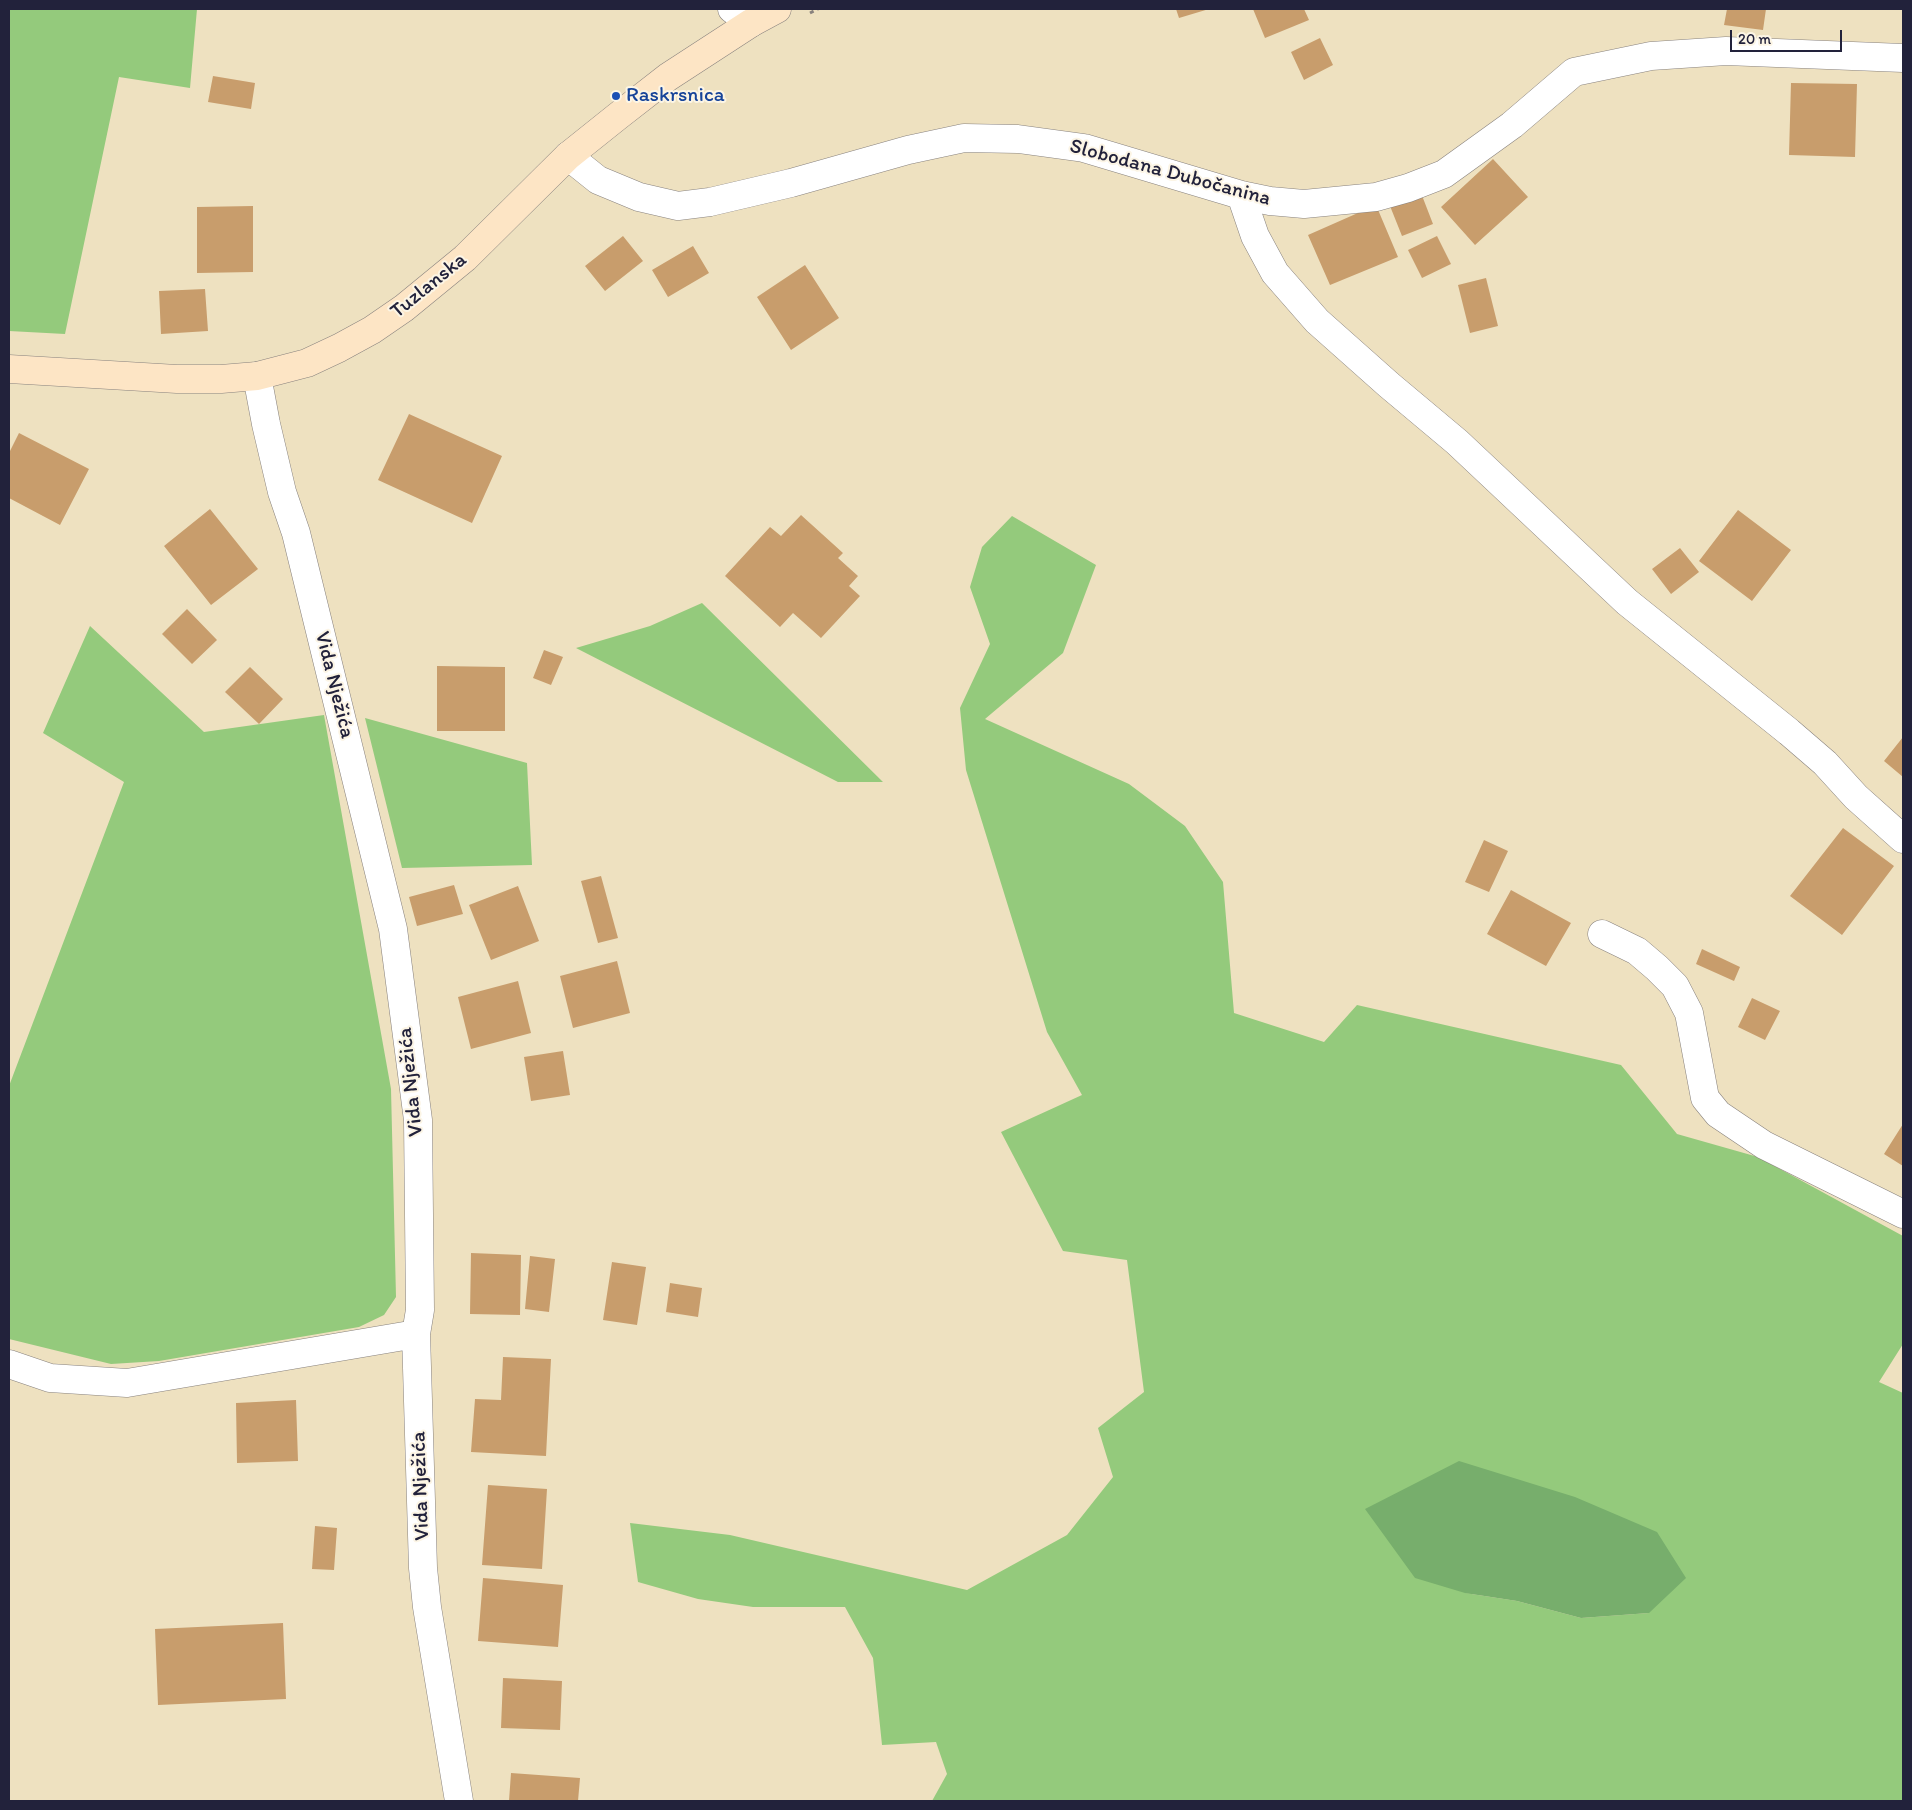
<!DOCTYPE html>
<html>
<head>
<meta charset="utf-8">
<style>
	body { margin:0 }
	#map { position:relative; width:1912px; height:1810px; overflow:hidden; background:#eee1c0; font-family:Itim,sans-serif }
	canvas { display:block }
	.frame { position:absolute; inset:0; border:10px solid #22223b; pointer-events:none }
	.scale { position:absolute; left:1730px; top:30px; width:112px; height:22px; box-sizing:border-box; border:2px solid #22223b; border-top:0; padding-left:6px; font-size:15px; line-height:18px; white-space:nowrap; color:#22223b; -webkit-text-stroke:4px #fcf5e5; paint-order:stroke }
</style>
</head>
<body>
<div id="map">
<canvas width="1912" height="1810"></canvas>
<div class="frame"></div>
<div class="scale">20 m</div>
</div>
<script>
const ctx = document.querySelector('canvas').getContext('2d');
ctx.lineJoin = 'round';
function fillPath(path, color) {
  ctx.fillStyle = color;
  ctx.fill(path, 'evenodd');
}
function shape(rows) {
  const path = new Path2D();
  for (const r of rows) {
    path.moveTo(r[0], r[1]);
    for (let i = 2; i < r.length; i += 2) path.lineTo(r[i], r[i + 1]);
  }
  return path;
}
function stroke(path, color, width, dash) {
  ctx.strokeStyle = color;
  ctx.lineWidth = width;
  ctx.lineCap = dash ? 'butt' : 'round';
  ctx.setLineDash(dash || []);
  ctx.stroke(path);
}
function drawText(font, color, halo, rows, align = 'center') {
  ctx.font = font + ' Itim,sans-serif';
  ctx.lineWidth = 4;
  ctx.setLineDash([]);
  ctx.textBaseline = 'middle';
  ctx.strokeStyle = halo;
  ctx.fillStyle = color;
  for (const [text, x, y, turn = 0] of rows) {
    ctx.save();
    ctx.translate(x, y);
    ctx.rotate((+turn || 0) * Math.PI / 180);
    ctx.textAlign = isNaN(turn) ? turn : align;
    if (halo) ctx.strokeText(text, 0, 0);
    ctx.fillText(text, 0, 0);
    ctx.restore();
  }
}
const green = shape([
	[9,9,197,9,190,88,119,77,65,334,9,331],
	[1012,516,1096,565,1063,653,985,719,1129,784,1185,826,1223,882,1234,1013,1324,1042,1357,1005,1621,1065,1677,1134,1758,1157,1903,1236,1903,1344,1879,1382,1903,1393,1903,1801,932,1801,947,1774,936,1742,882,1745,873,1658,845,1607,753,1607,698,1599,638,1582,630,1523,730,1535,967,1590,1067,1535,1113,1477,1098,1428,1144,1392,1127,1260,1063,1251,1001,1132,1082,1095,1047,1032,966,770,960,708,990,644,970,587,982,547],
	[1465,1593,1649,1613,1581,1618,1517,1601],
	[702,603,883,782,838,782,576,648,650,626],
	[90,626,204,732,324,715,391,1089,396,1297,384,1315,359,1327,159,1361,111,1364,9,1339,9,1086,124,782,43,733],
	[365,718,527,763,532,865,402,868]
]);
const forest = shape([
	[1459,1461,1575,1497,1657,1532,1686,1578,1649,1613,1581,1618,1517,1601,1465,1593,1415,1578,1365,1509]
]);
const building = shape([
	[1176,9,1209,9,1179,18],
	[1253,9,1304,9,1309,20,1265,38],
	[1727,9,1766,9,1763,30,1724,25],
	[1320,38,1333,65,1304,80,1291,52],
	[213,76,255,83,251,109,208,102],
	[1791,83,1857,84,1855,157,1789,155],
	[1493,159,1528,197,1475,245,1441,207],
	[1421,193,1433,224,1402,236,1390,206],
	[1376,205,1398,257,1330,285,1308,235],
	[253,206,253,272,197,273,197,207],
	[623,236,643,261,605,291,585,266],
	[1437,236,1451,264,1422,278,1408,250],
	[693,246,709,273,668,297,652,270],
	[805,265,839,318,791,350,757,297],
	[1486,278,1498,326,1470,333,1458,285],
	[205,289,208,331,161,334,159,291],
	[409,414,502,456,472,523,378,480],
	[19,433,89,469,60,525,9,498,9,453],
	[210,509,258,569,211,605,164,546],
	[1738,510,1791,550,1752,601,1699,561],
	[801,515,843,553,838,558,858,576,849,586,860,596,821,638,793,613,780,627,725,576,770,527,781,536],
	[1680,548,1699,572,1671,594,1652,569],
	[187,609,217,640,192,664,162,634],
	[544,650,563,657,551,685,533,678],
	[437,666,505,667,505,731,437,731],
	[250,667,283,699,259,724,225,692],
	[1903,737,1903,777,1884,761],
	[1843,828,1894,866,1842,935,1790,896],
	[1484,840,1508,851,1489,892,1465,882],
	[601,876,618,938,598,943,581,881],
	[454,885,463,914,417,926,409,897],
	[518,886,539,941,491,960,469,905],
	[1511,890,1571,923,1546,966,1487,934],
	[1702,949,1740,967,1734,981,1696,964],
	[617,961,630,1013,573,1028,560,976],
	[518,981,531,1033,471,1049,458,997],
	[1752,998,1780,1011,1765,1040,1738,1027],
	[563,1051,570,1095,531,1101,524,1057],
	[1903,1124,1903,1166,1884,1154],
	[471,1253,521,1255,520,1315,470,1314],
	[530,1256,555,1259,549,1312,525,1309],
	[612,1262,646,1267,637,1325,603,1320],
	[670,1283,702,1288,698,1317,666,1312],
	[503,1357,551,1359,546,1456,471,1452,475,1399,501,1400],
	[296,1400,298,1461,237,1463,236,1403],
	[488,1485,547,1489,542,1569,482,1565],
	[315,1526,337,1528,334,1570,312,1569],
	[483,1578,563,1585,558,1647,478,1641],
	[283,1623,286,1699,158,1705,155,1629],
	[503,1678,562,1681,560,1730,501,1728],
	[511,1773,580,1778,578,1801,509,1801]
]);
const path = shape([
	[810,13,818,9]
]);
const street = shape([
	[732,9,751,23],
	[568,156,598,180,639,197,678,206,710,202,791,183,908,150,964,138,1018,139,1084,148,1241,195,1270,201,1304,204,1376,197,1408,188,1444,174,1512,125,1574,72,1651,56,1726,51,1903,58],
	[1241,195,1255,236,1275,273,1317,321,1389,385,1457,442,1627,602,1789,732,1825,763,1856,797,1903,839],
	[257,376,266,424,282,492,296,533,393,929,418,1120,420,1310,416,1334,423,1568,427,1607,459,1801],
	[1602,934,1637,951,1657,968,1675,986,1689,1013,1705,1098,1718,1114,1764,1145,1903,1214],
	[9,1364,50,1378,127,1383,416,1334]
]);
const secondary = shape([
	[9,369,177,379,221,379,257,376,307,363,339,348,372,330,404,308,465,258,568,156,618,116,668,77,751,23,777,9]
]);
const markers = [
	[616,96,5,"#1a4fb4"]
];
const transitNames = [
	["Raskrsnica",626,96]
];
const streetNames = [
	["Slobodana Dubočanina",1170,173,15],
	["Tuzlanska",429,286,-39],
	["Vida Nježića",334,685,76],
	["Vida Nježića",411,1082,-96],
	["Vida Nježića",421,1486,-92]
];
fillPath(green, '#94ca7c');
fillPath(forest, '#77ae6c');
fillPath(building, '#c89d6c');
stroke(street, '#88827e', 29);
stroke(secondary, '#88827e', 29);
stroke(path, '#88827e', 3, [4, 4]);
stroke(street, '#fff', 28);
stroke(secondary, '#fde5c5', 28);
for (const [x, y, r, color] of markers) {
  const dot = new Path2D();
  dot.arc(x, y, r, 0, 2 * Math.PI);
  ctx.fillStyle = color;
  ctx.fill(dot);
  stroke(dot, '#fcf5e5', 2);
}
drawText('21px', '#164399', '#fcf5e5', transitNames, 'left');
drawText('21px', '#22223b', '#fcf5e5', streetNames);
</script>
</body>
</html>
